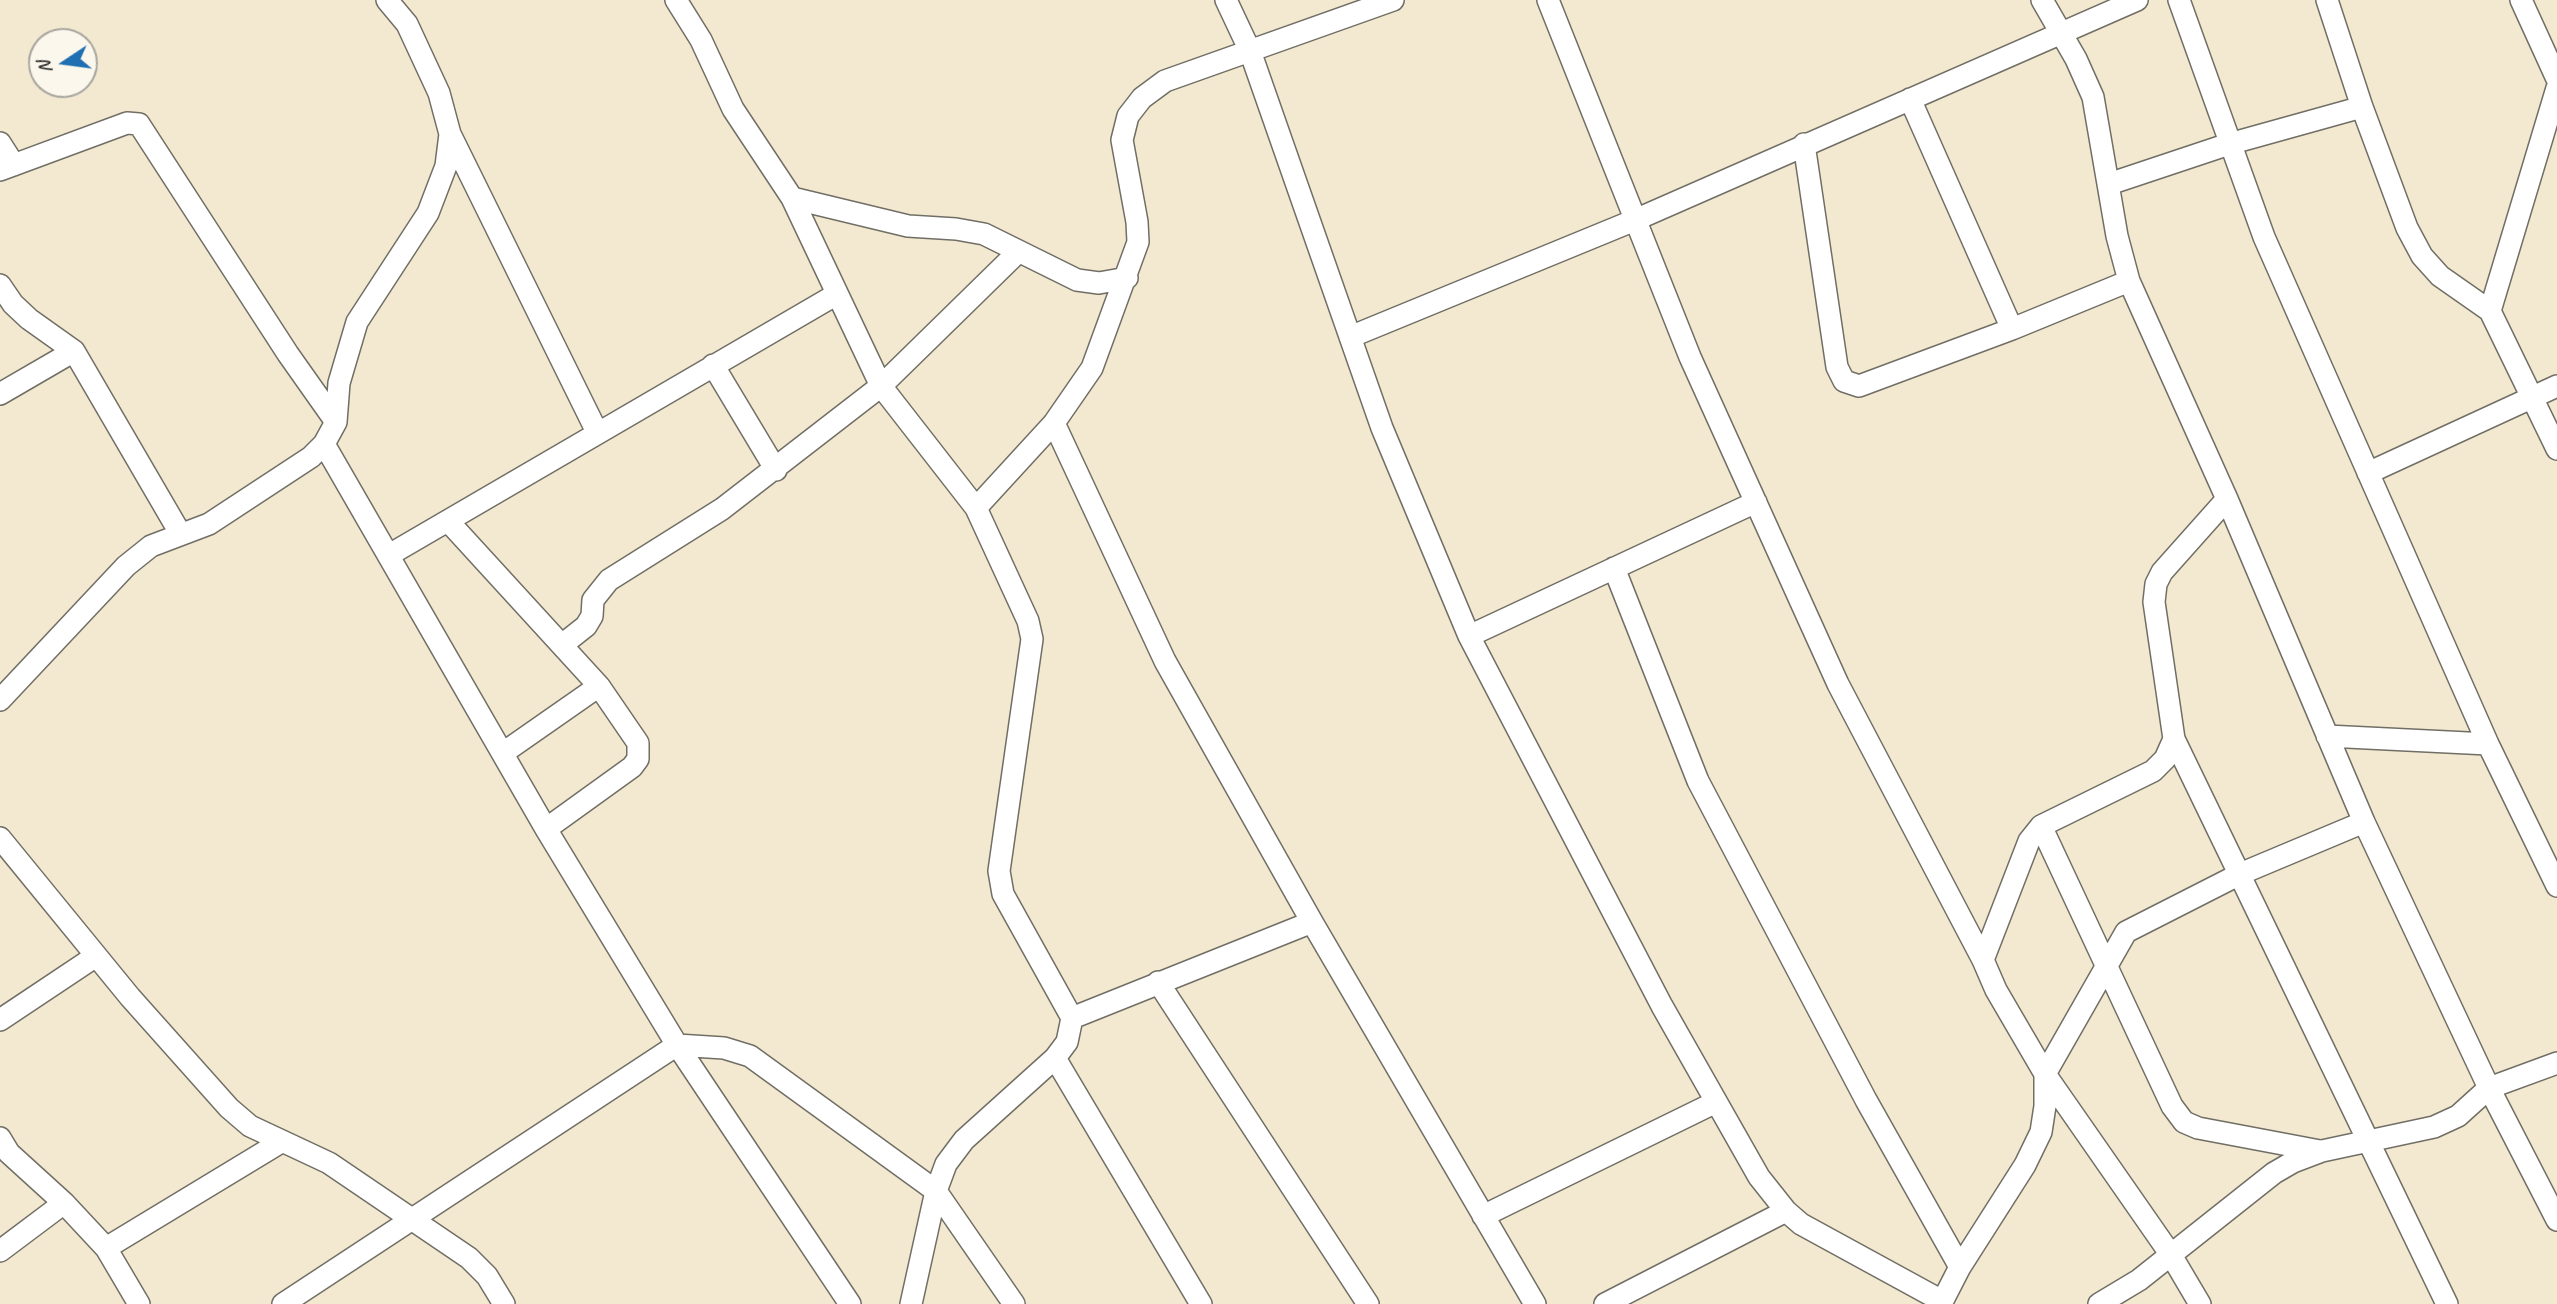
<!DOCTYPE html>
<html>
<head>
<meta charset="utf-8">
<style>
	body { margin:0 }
	#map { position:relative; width:2557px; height:1304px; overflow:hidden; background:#f2e9d0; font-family:Caveat,sans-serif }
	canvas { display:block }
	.north { position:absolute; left:28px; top:28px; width:70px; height:70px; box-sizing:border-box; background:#fbf7ec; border:2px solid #a8a59f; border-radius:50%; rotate:257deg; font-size:19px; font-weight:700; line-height:28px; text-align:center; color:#2b2b2b }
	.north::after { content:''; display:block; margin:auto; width:24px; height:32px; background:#1f6fb2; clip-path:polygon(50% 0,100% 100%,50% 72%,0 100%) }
</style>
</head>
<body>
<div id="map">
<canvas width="2557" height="1304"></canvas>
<div class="north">N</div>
</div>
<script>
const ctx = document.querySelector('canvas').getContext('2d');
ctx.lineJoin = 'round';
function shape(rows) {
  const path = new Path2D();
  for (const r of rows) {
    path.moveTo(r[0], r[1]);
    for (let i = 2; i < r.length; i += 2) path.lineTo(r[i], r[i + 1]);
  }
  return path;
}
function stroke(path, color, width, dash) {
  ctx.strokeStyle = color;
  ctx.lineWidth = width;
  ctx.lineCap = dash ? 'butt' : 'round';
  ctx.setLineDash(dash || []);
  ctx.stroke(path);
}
const street = shape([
	[676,0,701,40,733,109,792,198,881,386,976,508,1028,621,1032,639,999,871,1003,894,1072,1018,1067,1042,1055,1058,964,1140,946,1164,936,1191,911,1304],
	[1226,0,1250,51,1382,428,1469,636,1662,1006,1759,1177,1786,1211,1801,1224,1942,1301],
	[1548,0,1690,357,1838,684,1983,960],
	[2179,0,2264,237,2488,744,2557,886],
	[2327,0,2362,107,2407,228,2422,256,2440,276,2490,311,2557,449],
	[2521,0,2557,79],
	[1910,99,2012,329],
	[450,134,597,432],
	[0,143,14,165],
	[1804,144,1837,367,1844,381,1859,386,2012,329,2129,281],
	[0,170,127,123,139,124,288,354,336,422],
	[2109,184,2229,144,2362,107],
	[792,198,908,226,956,229,984,234,1077,280,1099,283,1127,278],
	[0,285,13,304,29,319,74,351,180,533],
	[2490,311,2557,88],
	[1350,337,1635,220,2137,0],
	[713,365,776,470],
	[0,394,74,351],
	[1054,423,1165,661,1312,922,1535,1304],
	[324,444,546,829,677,1045,850,1304],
	[2368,473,2557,386],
	[2227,499,2364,822,2489,1088,2557,1220],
	[976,508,1054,423,1092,368,1138,242,1137,222,1122,140,1128,116,1142,98,1165,81,1393,0],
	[448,521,599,686,638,743,638,759,632,767,546,829],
	[389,555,837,294],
	[1614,568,1698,781,1866,1100,1960,1267],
	[1469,636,1756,502],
	[562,645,586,626,592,616,593,600,609,580,722,509,881,386,1018,252],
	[0,700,126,566,151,546,209,524,311,457,324,444,336,422,339,383,357,322,428,213,446,166,450,134,439,93,407,24,387,0],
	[2327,736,2488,744],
	[2174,739,2447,1304],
	[503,753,599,686],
	[2041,826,2172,1106,2184,1122,2198,1128,2320,1151],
	[0,838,130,997,229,1108,250,1126,329,1163,469,1258,487,1276,504,1304],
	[1158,982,1368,1304],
	[1072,1018,1312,922],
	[0,1020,96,956],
	[1055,1058,1201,1304],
	[0,1138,9,1153,64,1203,106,1248,139,1304],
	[1483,1216,1716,1102],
	[106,1248,281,1142],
	[0,1251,64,1203],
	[283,1304,677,1045,724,1048,750,1056,936,1191,1014,1304],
	[1605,1304,1786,1211],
	[1941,1304,1960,1267,2025,1165,2041,1132,2045,1106,2045,1074,1996,990,1983,960,2029,841,2041,826,2153,771,2165,759,2174,739,2154,602,2156,584,2162,572,2227,499,2129,281,2117,236,2093,97,2076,59,2042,0],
	[2099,1304,2139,1280,2274,1173,2293,1162,2322,1151,2434,1127,2458,1116,2489,1088,2557,1063],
	[2200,1304,2171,1255,2045,1074,2126,932,2240,874,2364,822]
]);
stroke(street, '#716e65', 24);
stroke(street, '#fff', 21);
</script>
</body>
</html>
